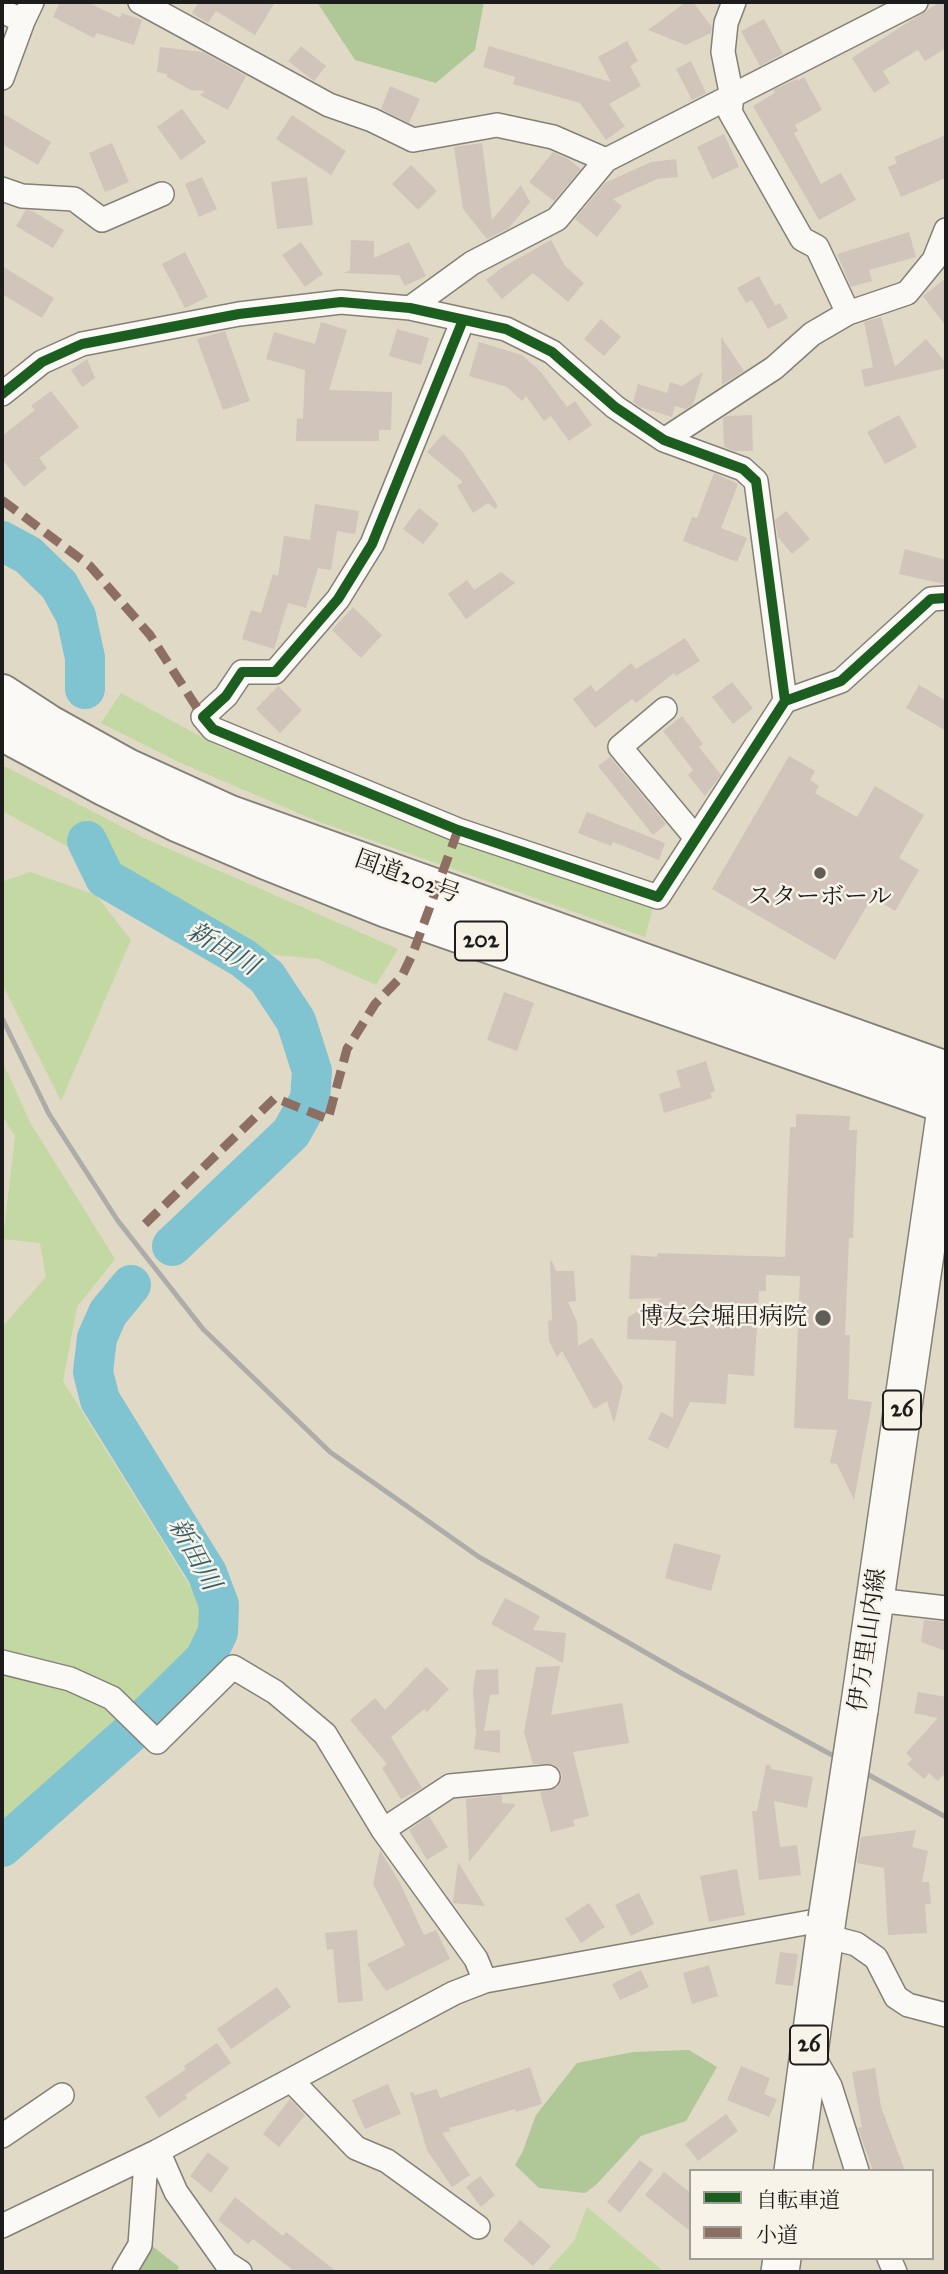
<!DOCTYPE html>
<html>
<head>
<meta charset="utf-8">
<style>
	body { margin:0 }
	#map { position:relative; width:948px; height:2274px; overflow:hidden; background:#e0d9c6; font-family:"IM FELL Great Primer","Noto Serif JP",serif }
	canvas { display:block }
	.frame { position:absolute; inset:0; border:4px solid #1c1c1c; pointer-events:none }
	.legend { position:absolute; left:689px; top:2169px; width:245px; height:91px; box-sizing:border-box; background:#f7f3e8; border:2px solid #9f9d96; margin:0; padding:9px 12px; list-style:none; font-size:21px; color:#1c1c1c }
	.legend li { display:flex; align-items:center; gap:14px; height:35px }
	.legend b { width:35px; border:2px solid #9f9d96 }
</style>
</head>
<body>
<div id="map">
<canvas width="948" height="2274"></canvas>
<div class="frame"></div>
<ul class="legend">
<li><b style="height:9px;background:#1b5e20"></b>自転車道</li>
<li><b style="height:9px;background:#8d6e63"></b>小道</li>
</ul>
</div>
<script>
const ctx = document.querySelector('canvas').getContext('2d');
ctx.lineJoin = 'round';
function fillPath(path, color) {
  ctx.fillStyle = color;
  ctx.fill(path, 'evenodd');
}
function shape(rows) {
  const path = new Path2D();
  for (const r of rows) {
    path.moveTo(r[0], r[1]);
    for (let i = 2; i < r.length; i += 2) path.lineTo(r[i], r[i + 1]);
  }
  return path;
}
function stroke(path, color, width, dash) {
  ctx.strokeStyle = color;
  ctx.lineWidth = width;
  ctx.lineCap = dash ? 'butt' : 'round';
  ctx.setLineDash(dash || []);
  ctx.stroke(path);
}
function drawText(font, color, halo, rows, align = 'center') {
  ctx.font = font + ' "IM FELL Great Primer","Noto Serif JP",serif';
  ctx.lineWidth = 5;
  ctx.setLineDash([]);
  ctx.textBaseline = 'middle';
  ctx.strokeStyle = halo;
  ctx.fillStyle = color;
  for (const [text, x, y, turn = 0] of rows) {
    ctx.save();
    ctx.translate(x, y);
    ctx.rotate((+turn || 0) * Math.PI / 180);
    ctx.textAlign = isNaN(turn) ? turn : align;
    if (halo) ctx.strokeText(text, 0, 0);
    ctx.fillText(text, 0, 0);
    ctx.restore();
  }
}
const green = shape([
	[121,693,220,747,653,908,645,937,317,821,183,764,101,723],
	[2,765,144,838,398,949,376,985,318,959,266,954,2,811],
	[30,872,96,895,131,940,61,1101,2,984,2,882],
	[2,1061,31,1124,115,1259,77,1307,63,1381,196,1596,203,1622,192,1656,2,1825,2,1327,46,1277,40,1243,3,1239,15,1136,2,1115],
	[587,2207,664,2272,546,2272,574,2241]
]);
const forest = shape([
	[317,2,484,2,475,50,436,83,355,60],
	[689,2050,717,2067,686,2121,641,2136,596,2185,585,2193,539,2188,515,2165,522,2153,536,2115,577,2063,633,2052],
	[151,2245,179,2267,176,2272,134,2272]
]);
const river = shape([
	[2,541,28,555,59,585,76,616,85,658,85,689],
	[87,841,105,878,243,958,267,977,296,1021,312,1071,310,1099,291,1133,172,1246],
	[2,1847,128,1735,205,1659,218,1632,219,1605,207,1573,100,1400,93,1372,97,1338,108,1313,131,1285]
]);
const building = shape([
	[60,2,87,2,120,18,122,13,142,20,134,45,97,33,94,38,53,17],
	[199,2,275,2,255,35,216,11,208,23,192,13],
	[686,2,693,2,712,27,711,33,686,45,648,30],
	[940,2,946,2,946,48,925,61,918,50,883,71,890,83,874,93,852,58],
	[764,19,783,54,760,66,741,31],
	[627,41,638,61,630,66,641,86,609,104,625,126,606,140,580,103,513,84,515,77,483,67,489,46,611,82,598,57],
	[301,46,326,66,314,81,288,61],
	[160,47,203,52,246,76,228,110,200,95,205,91,191,90,167,77,167,74,157,72],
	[691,61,706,93,692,100,676,69],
	[804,77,822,110,795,125,798,131,794,133,821,184,841,173,856,200,819,220,753,106,775,93,773,90,797,79,798,81],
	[390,86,420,99,409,123,381,109],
	[182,109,206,142,181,160,157,127],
	[2,113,51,142,38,165,2,144],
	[292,115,346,151,331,175,276,139],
	[724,134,739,167,712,179,697,147],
	[946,135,946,178,901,197,888,167,897,163,894,157],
	[112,143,129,182,105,192,89,153],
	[482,143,492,220,521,185,530,202,509,228,487,239,463,209,454,147],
	[553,152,568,159,581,169,554,201,529,182],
	[676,159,678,177,657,179,613,199,622,206,597,237,575,219,605,183,651,162],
	[411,165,437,191,418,210,392,184],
	[202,177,217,209,199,217,185,184],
	[307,177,313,225,277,229,271,182],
	[26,210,32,211,64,230,53,248,16,226],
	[909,232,916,257,869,270,872,281,851,287,837,254],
	[351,240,374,241,374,258,409,242,426,276,405,286,399,275,344,273,350,270],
	[551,240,565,266,584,283,568,302,533,273,502,299,486,280,503,267],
	[301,242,323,274,305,287,282,255],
	[185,252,208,297,185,308,162,264],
	[2,266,54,298,42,318,2,294],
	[759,276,775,306,780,303,788,318,768,329,752,300,746,303,737,288],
	[946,278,946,326,923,296],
	[881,317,895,367,926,339,946,363,946,368,865,387,861,370,873,367,864,322],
	[601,319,621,337,604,356,584,339],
	[321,322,347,330,329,390,392,392,391,430,379,430,379,441,296,441,297,418,303,419,305,370,266,359,274,332,315,344],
	[397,329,429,338,421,365,389,356],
	[225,331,250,401,223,410,197,339],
	[721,337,744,371,722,385],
	[479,342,522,355,541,372,567,407,575,401,592,425,569,441,551,416,544,421,526,396,522,401,507,387,469,376],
	[87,359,95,378,82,387,71,370],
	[703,372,693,404,686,409,675,406,672,417,640,407,633,402,638,384,667,393,670,382,682,386],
	[51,391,79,427,39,458,47,468,24,487,2,459,2,436,35,410,31,406],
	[752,415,753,451,734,451,724,447,723,418,727,416],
	[899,415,917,447,885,464,867,432],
	[443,434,462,451,498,506,495,509,488,503,473,513,457,486,463,482,427,452],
	[714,473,738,484,721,528,747,538,737,562,683,541,692,517,697,518],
	[315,504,359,511,355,534,337,531,331,570,318,568,306,608,288,603,274,649,242,639,251,610,261,613,273,574,278,576,284,536,310,540],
	[419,508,439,524,423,544,403,529],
	[786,511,810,539,792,554,778,537,775,520],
	[905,549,946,560,944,584,899,574],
	[501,572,515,583,466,619,448,594,467,580,474,590],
	[353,607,382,635,361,658,332,630],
	[685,638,700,661,676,676,674,673,636,703,632,699,595,728,573,699,591,685,596,692,631,663,636,669],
	[732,682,753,708,733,724,712,697],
	[919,685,946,701,946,731,906,708],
	[278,686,302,710,280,733,256,709],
	[682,716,703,744,699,747,721,775,705,796,688,775,693,770,663,731],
	[789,756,815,771,810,780,819,786,815,793,857,817,875,786,924,815,899,858,919,870,895,911,872,897,835,960,712,889],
	[610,757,666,824,653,835,598,766],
	[587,812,665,843,659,860,613,842,611,846,578,833],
	[504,992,534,1003,517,1051,487,1040],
	[706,1061,715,1091,710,1093,712,1098,664,1113,659,1094,681,1087,676,1071],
	[796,1114,850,1116,849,1130,857,1130,853,1238,849,1238,845,1335,850,1335,848,1399,872,1402,854,1500,837,1464,830,1463,837,1430,794,1428,800,1276,766,1275,766,1291,759,1291,754,1376,728,1374,726,1404,690,1402,668,1449,648,1439,661,1412,673,1418,676,1341,627,1339,628,1317,662,1298,629,1299,631,1255,657,1257,658,1253,785,1257,790,1127,796,1127],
	[550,1261,552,1261,556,1271,574,1271,576,1301,568,1302,577,1322,578,1346,592,1338,623,1386,614,1423,607,1401,594,1409,562,1351,557,1357,549,1341,548,1321,552,1320],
	[674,1543,721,1555,711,1591,665,1578],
	[505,1598,540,1616,533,1630,566,1633,563,1663,491,1624],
	[924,1620,946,1622,946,1651,921,1642],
	[560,1666,551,1715,622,1703,629,1743,573,1752,589,1816,573,1820,575,1826,551,1832,540,1792,557,1788,561,1782,562,1775,559,1768,553,1764,533,1764,524,1732,536,1667],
	[426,1667,449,1689,427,1712,424,1709,391,1737,422,1788,401,1799,382,1768,387,1764,350,1720,375,1698,385,1710],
	[498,1669,499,1694,490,1695,484,1731,500,1730,500,1753,474,1749,476,1733,473,1689,476,1670],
	[918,1692,946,1697,946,1772,938,1781,929,1773,924,1779,907,1764,912,1759,906,1753,938,1718,914,1713],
	[766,1765,770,1765,771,1769,813,1777,807,1808,774,1801,780,1847,797,1845,801,1875,759,1880,752,1811,757,1811],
	[502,1795,502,1803,516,1804,469,1862,466,1799],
	[429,1816,448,1847,427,1860,409,1830],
	[916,1830,912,1847,928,1851,922,1882,929,1882,931,1904,925,1904,927,1933,888,1935,884,1868,857,1863,861,1837],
	[380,1850,401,1885,424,1935,436,1930,450,1959,386,1991,367,1964,405,1945,373,1884],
	[458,1862,485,1906,453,1903],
	[737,1869,745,1915,709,1922,700,1876],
	[639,1893,654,1924,631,1936,615,1905],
	[589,1903,605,1927,581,1943,565,1919],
	[357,1930,363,2001,338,2003,333,1949,327,1950,325,1933],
	[780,1952,798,1954,793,1986,775,1984],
	[709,1965,718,1996,692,2004,683,1973],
	[641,1970,649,1987,620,2000,612,1984],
	[277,1987,291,2007,231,2049,217,2029],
	[217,2043,231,2063,185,2095,187,2098,159,2118,145,2097,186,2069,184,2066],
	[741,2066,770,2078,764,2094,777,2099,769,2117,727,2100],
	[530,2067,542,2104,516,2112,515,2109,449,2128,450,2131,442,2133,470,2175,452,2187,427,2150,410,2093,413,2092,415,2095,437,2089,440,2098],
	[875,2068,881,2107,905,2171,873,2171,858,2128,862,2127,852,2072],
	[388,2084,401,2114,365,2129,352,2100],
	[290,2099,305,2115,279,2147,263,2134],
	[726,2114,738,2131,698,2161,685,2144],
	[208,2152,229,2168,211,2193,190,2176],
	[640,2160,653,2170,620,2213,607,2202],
	[664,2172,691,2193,691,2232,645,2195],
	[480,2176,495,2195,481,2207,466,2187],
	[235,2197,283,2236,286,2232,337,2272,295,2272,253,2239,248,2244,218,2220],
	[520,2220,551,2246,533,2266,503,2240]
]);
const minor = shape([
	[140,2,329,105,372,120,413,140,497,125,553,137,606,160],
	[734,2,726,23,723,52,732,97,730,112,802,239,817,247,848,313],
	[2,11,23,21],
	[2,78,23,21,32,2],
	[2,189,22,196,74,199,102,220,162,194],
	[410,308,472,263,557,219,606,160,916,2],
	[463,320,372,544,338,599,275,672,242,672,226,696,203,717,213,729,458,830,658,897,785,701],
	[2,394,42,362,82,344,239,314,341,302,410,308,506,329,552,352,615,407,664,440,743,469,756,481,785,701,841,681,931,599,946,598],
	[664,440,774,368,812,334,848,313,907,293,934,260,946,230],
	[665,709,620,747,696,838],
	[876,1600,946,1608],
	[2,1662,70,1679,112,1698,157,1742,233,1667,275,1692,325,1734,383,1830,476,1959,485,1981],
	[383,1830,450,1786,548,1777],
	[825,1936,856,1944,876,1958,896,1997,908,2005,946,2015],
	[810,2050,830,2086,857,2171],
	[291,2080,356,2148,387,2161,478,2227],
	[2,2136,62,2095],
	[158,2151,176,2192,226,2263,240,2272],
	[2,2226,158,2151,454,1993,485,1981,827,1919],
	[889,2258,895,2272],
	[124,2272,140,2245,145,2175,158,2151]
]);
const primary = shape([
	[859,1710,946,1109],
	[793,2171,827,1919],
	[780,2272,782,2258]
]);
const trunk = shape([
	[2,694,48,724,127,768,230,815,946,1071],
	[2,731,106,787,177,822,264,859,387,908,946,1104]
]);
const rail = shape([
	[2,1018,49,1114,118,1221,203,1329,330,1452,479,1557,683,1674,946,1817]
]);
const primaryBridge = shape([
	[827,1919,859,1710]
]);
const quiet = shape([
	[2,500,90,566,150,635,203,717],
	[145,1224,275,1098,328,1119,347,1049,375,1004,402,976,413,953,458,830]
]);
const cycleway = shape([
	[463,320,372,544,338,599,275,672,242,672,226,696,203,717,213,729,458,830,658,897,785,701],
	[2,394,42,362,82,344,239,314,341,302,410,308,506,329,552,352,615,407,664,440,743,469,756,481,785,701,841,681,931,599,946,598]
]);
const markers = [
	[820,873,7,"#615e58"],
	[823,1318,9,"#615e58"]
];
const shields = [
	[481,941,52],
	[902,1410,38],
	[809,2045,38]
];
const shieldNames = [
	["202",481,941],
	["26",902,1410],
	["26",809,2045]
];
const streetNames = [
	["国道202号",407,878,20],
	["伊万里山内線",869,1640,-82]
];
const poiNames = [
	["スターボール",820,898],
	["博友会堀田病院",807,1318,"right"]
];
const waterNames = [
	["新田川",222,950,31],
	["新田川",193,1555,61]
];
fillPath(green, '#c3d8a2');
fillPath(forest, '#b0c798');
stroke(river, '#80c3d1', 40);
fillPath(building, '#d1c4ba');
stroke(minor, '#848077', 26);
stroke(primary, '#848077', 40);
stroke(trunk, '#848077', 42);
stroke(minor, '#faf9f6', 23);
stroke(primary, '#faf9f6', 37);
stroke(trunk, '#faf9f6', 38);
stroke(rail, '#adaca9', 5);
stroke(primaryBridge, '#848077', 40, []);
stroke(primaryBridge, '#faf9f6', 37);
stroke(quiet, '#8d6e63', 9, [18, 9]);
stroke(cycleway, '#1b5e20', 10);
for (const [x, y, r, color] of markers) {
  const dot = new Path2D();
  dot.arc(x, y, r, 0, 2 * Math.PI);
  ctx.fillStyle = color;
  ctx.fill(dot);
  stroke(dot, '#f7f3e8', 2.5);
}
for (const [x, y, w] of shields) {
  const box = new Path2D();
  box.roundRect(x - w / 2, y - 19.5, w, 39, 5);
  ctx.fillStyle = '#f7f3e8';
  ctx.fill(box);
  stroke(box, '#1c1c1c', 2);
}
drawText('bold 23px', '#1c1c1c', null, shieldNames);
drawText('24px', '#1c1c1c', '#f7f3e8', streetNames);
drawText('24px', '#1c1c1c', '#f7f3e8', poiNames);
drawText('italic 26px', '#345b66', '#f7f3e8', waterNames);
</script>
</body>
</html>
